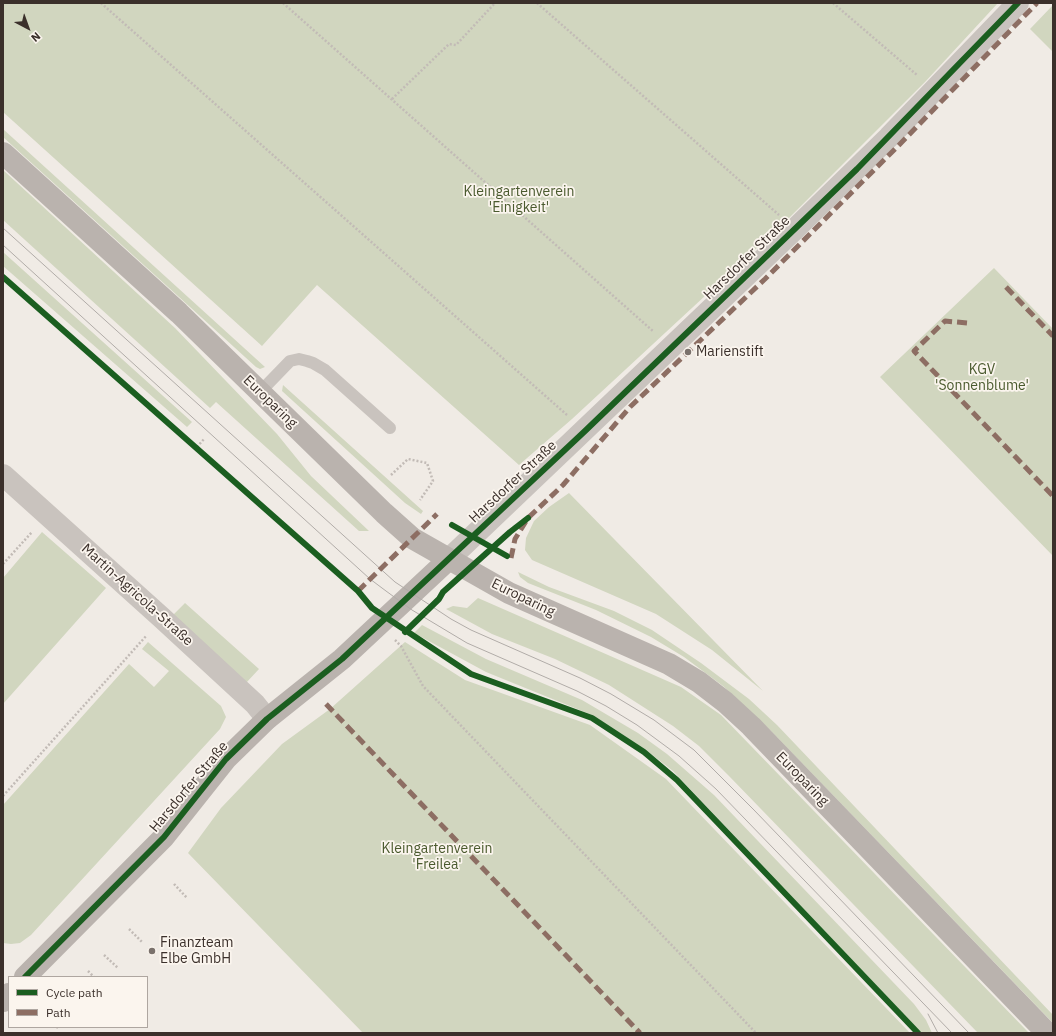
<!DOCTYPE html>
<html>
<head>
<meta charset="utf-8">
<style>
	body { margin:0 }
	#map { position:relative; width:1056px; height:1036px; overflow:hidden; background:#f0ebe5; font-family:"IBM Plex Sans",sans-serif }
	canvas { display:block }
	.frame { position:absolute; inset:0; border:4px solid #3b302b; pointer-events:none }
	.legend { position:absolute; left:8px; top:976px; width:140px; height:52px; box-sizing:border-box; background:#fbf5ee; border:1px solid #aea6a0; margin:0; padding:5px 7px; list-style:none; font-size:12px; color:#3b302b }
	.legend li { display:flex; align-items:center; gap:8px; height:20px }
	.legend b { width:20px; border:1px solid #aea6a0 }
	.north { position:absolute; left:8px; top:8px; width:40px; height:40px; -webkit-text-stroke:3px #fbf5ee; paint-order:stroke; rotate:139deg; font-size:11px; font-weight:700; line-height:16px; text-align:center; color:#3b302b }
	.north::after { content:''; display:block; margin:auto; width:14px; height:18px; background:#3b302b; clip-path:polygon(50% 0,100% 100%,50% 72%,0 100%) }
</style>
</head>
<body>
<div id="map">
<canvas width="1056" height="1036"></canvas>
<div class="frame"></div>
<ul class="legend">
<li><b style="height:5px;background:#1b5e20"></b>Cycle path</li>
<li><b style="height:5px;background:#8d6e63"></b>Path</li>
</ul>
<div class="north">N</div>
</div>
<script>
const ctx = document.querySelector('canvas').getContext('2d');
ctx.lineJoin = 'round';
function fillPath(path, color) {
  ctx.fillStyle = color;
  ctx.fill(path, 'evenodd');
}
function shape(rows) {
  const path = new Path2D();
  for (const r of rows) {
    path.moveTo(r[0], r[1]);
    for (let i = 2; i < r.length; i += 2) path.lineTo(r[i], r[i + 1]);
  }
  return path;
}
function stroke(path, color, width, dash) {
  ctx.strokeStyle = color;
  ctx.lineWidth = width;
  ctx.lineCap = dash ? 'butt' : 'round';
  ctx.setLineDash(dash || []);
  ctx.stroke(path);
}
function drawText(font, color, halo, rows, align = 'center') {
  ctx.font = font + ' "IBM Plex Sans",sans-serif';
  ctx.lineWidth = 3.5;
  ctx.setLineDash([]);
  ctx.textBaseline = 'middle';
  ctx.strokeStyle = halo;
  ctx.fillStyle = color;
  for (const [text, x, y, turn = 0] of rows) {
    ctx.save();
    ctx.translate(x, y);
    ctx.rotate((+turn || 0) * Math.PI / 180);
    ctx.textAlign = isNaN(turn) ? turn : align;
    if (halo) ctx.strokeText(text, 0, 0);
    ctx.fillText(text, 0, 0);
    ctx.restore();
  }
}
const green = shape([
	[3,3,998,3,925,82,786,221,572,419,519,465,317,285,262,346,3,112],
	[1053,5,1053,52,1030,29],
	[3,129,265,367,260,369,256,367,3,137],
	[3,170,175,328,277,434,311,476,369,531,359,531,216,402,210,408,3,220],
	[3,252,192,422,187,427,3,266],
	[994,268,1053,329,1053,556,880,377],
	[283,385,423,511,421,514,405,503,282,391],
	[569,493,615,540,763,691,712,650,656,614,532,560,525,550,526,538,534,521,549,507],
	[42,532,106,588,3,704,3,578],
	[518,572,549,587,614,611,652,630,701,663,749,699,777,725,1053,1015,1053,1023,771,731,723,686,684,657,651,637,596,610,528,583,520,577],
	[478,598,681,687,721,715,1029,1033,978,1033,729,776,699,746,673,726,609,685,555,659,492,634,446,609,453,606,467,608],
	[185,603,259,669,246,683,171,617],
	[422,625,486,659,582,700,638,733,667,754,714,795,914,1004,926,1020,932,1033,921,1033,673,771,646,750,592,715,486,672,414,633],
	[148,642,221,706,226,717,220,729,31,935,20,943,11,944,3,943,3,805,129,664,154,687,169,671,142,649],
	[405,642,465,680,590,725,666,779,910,1033,363,1033,188,853,221,808,282,744,330,709]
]);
const path = shape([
	[101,3,567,415],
	[283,3,654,332],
	[537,3,779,215],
	[833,3,917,75],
	[392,99,449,44,456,45,495,3],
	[197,447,204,439],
	[391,475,408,459,427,463,433,481,420,500],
	[3,564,32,532],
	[395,640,401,646,423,686,756,1033],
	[3,796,147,635],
	[174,884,187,898],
	[129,929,143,943],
	[104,955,118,968],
	[88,971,94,977],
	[57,1027,58,1028]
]);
const lane = shape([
	[260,392,290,361,299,359,307,361,313,363,325,370,390,428]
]);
const street = shape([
	[3,475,162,618,255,704,267,719],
	[448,560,795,229,889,137,1018,3]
]);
const secondary = shape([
	[3,153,179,313,384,513,412,538,509,593,669,664,699,682,725,702,751,726,1047,1033],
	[25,977,164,837,226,759,267,719,342,659,448,560],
	[3,1001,9,994]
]);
const tram = shape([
	[3,228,395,582,451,619,471,630,580,678,611,694,654,720,694,750,754,810,969,1033],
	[3,245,370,579,386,591,412,610,467,643,577,691,606,706,637,725,679,756,716,789,952,1033],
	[928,1014,938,1033]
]);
const quiet = shape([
	[1006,287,1053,336],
	[967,323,945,321,914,351,1053,496],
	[511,558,515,539,528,518,563,485,630,407,765,279,898,146,1037,3],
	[358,591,437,514],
	[326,704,640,1033]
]);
const cycleway = shape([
	[3,277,358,591,372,608,471,674,592,718,644,752,677,780,918,1033],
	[452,525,507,556],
	[405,632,439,599,443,592,510,532,528,518],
	[25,977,164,837,226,759,267,719,342,659,585,431,857,169,1018,3]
]);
const markers = [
	[688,352,4,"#7a716c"],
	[152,951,4,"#7a716c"]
];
const parkNames = [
	["Kleingartenverein",519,192],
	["'Einigkeit'",519,208],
	["KGV",982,370],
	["'Sonnenblume'",982,386],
	["Kleingartenverein",437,849],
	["'Freilea'",437,865]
];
const streetNames = [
	["Harsdorfer Straße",747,258,-44],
	["Europaring",270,402,44],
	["Harsdorfer Straße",513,482,-43],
	["Martin-Agricola-Straße",137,595,42],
	["Europaring",523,598,26],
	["Europaring",802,779,46],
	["Harsdorfer Straße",189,787,-50]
];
const poiNames = [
	["Marienstift",696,352],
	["Finanzteam",160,943],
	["Elbe GmbH",160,959]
];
fillPath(green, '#d1d6bf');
stroke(path, '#c2bbb6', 2.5, [2, 2]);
stroke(lane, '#c9c3be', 12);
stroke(street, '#c9c3be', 22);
stroke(secondary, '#bab3ae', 22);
stroke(tram, '#b1aca8', 1);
stroke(quiet, '#8d6e63', 5, [10, 5]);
stroke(cycleway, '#1b5e20', 6);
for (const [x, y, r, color] of markers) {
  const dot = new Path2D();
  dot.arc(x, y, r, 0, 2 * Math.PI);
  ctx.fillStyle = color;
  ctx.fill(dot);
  stroke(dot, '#fbf5ee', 1.5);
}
drawText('14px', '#4a5a2e', '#fbf5ee', parkNames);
drawText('14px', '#3b302b', '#fbf5ee', streetNames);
drawText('14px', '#3b302b', '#fbf5ee', poiNames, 'left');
</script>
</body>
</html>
